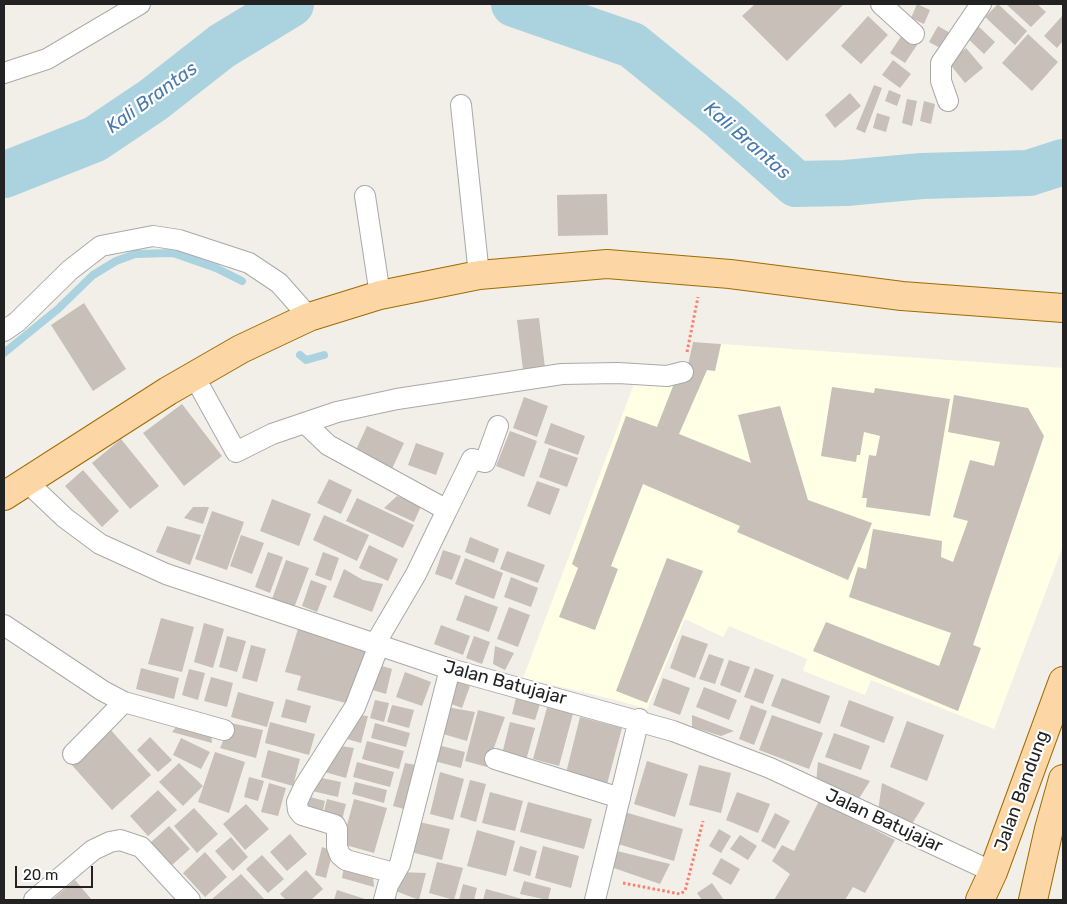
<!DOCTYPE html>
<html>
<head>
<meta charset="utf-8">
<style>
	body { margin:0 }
	#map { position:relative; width:1067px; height:904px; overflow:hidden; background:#f2efe9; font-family:Rubik,sans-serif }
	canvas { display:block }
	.frame { position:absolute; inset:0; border:5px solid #222; pointer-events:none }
	.scale { position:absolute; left:15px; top:866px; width:78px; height:22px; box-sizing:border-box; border:2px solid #222; border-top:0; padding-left:6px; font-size:15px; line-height:18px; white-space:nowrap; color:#222; -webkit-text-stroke:4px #fff; paint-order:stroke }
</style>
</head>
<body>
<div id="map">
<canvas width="1067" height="904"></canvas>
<div class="frame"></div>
<div class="scale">20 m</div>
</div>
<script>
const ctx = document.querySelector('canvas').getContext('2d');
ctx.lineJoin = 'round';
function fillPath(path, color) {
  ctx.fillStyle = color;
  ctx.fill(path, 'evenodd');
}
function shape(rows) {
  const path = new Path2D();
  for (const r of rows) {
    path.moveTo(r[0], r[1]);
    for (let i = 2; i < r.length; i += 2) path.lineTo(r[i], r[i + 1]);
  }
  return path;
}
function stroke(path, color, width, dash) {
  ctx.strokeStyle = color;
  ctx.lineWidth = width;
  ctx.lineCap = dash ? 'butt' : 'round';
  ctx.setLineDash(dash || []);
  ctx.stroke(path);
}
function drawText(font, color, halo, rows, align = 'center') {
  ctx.font = font + ' Rubik,sans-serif';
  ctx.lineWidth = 4.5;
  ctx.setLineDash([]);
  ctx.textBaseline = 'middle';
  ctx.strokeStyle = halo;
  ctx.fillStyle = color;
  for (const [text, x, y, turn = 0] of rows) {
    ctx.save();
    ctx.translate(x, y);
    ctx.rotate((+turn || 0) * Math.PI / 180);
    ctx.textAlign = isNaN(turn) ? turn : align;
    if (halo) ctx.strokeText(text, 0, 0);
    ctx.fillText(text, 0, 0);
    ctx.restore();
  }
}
const education = shape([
	[693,342,1063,368,1063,546,994,729,871,680,865,695,803,671,807,659,729,626,723,637,685,619,647,709,616,700,523,678,637,376,686,374]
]);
const stream = shape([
	[4,353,58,309,93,275,116,261,135,254,173,253,216,268,242,281],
	[300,355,306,360,324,355]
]);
const river = shape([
	[514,4,632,45,723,119,796,184,846,183,922,176,1029,173,1063,162],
	[4,175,95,139,153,100,222,46,291,4]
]);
const building = shape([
	[755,4,844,4,787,61,742,16],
	[917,4,930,10,924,24,911,18],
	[998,4,1027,31,1015,45,985,17],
	[1006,4,1037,4,1046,12,1031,27],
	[1063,15,1063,41,1057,48,1044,36],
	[868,16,888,35,861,64,841,46],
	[977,25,995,42,984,54,966,37],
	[938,26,952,34,944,50,929,42],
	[1028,34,1058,62,1032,91,1002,63],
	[902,35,917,45,905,63,890,53],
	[966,48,983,68,965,83,949,63],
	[893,60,911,74,900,88,882,75],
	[874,85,882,88,865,133,856,129],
	[889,90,901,95,897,106,885,101],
	[850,93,861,106,835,128,825,115],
	[907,99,917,101,912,126,902,123],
	[924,101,935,104,931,124,920,121],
	[877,113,890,117,886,132,873,128],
	[607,194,608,235,558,236,557,195],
	[84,303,126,369,93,391,51,325],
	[539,318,546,376,524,378,517,320],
	[693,342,721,344,715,371,707,370,679,434,751,463,738,415,780,406,808,500,872,523,848,580,737,532,740,526,643,484,611,566,618,569,595,630,559,617,578,568,572,564,626,416,657,427,677,376,686,374],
	[832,387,874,393,875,388,950,399,930,516,866,507,867,498,862,498,869,455,876,456,880,436,864,432,860,455,857,455,856,462,821,456],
	[954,395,1028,408,1044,436,973,645,981,648,958,711,813,651,826,622,939,666,951,633,849,597,858,567,866,569,873,529,942,541,941,557,953,562,968,521,953,517,970,460,994,466,1000,442,948,432],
	[524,397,548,406,537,437,513,428],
	[182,404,222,456,184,486,143,433],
	[551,423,585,436,578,455,544,443],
	[367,426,404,443,391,471,354,454],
	[510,431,537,441,524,477,496,466],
	[121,439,159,486,130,509,92,463],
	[416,443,444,453,436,475,408,465],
	[549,448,578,458,567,487,539,477],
	[83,470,119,511,102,527,65,486],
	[329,479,352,490,341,514,317,503],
	[537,481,560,489,550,515,527,506],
	[397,496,422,504,414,522,384,508],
	[357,498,414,525,403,548,346,521],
	[272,499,311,514,299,546,260,531],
	[193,507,209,507,203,524,184,518],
	[212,511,244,522,227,570,195,559],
	[324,515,369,535,357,561,313,540],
	[167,526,201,535,190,565,156,552],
	[241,535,264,543,252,574,230,566],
	[470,537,499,549,494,563,465,552],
	[369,545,398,559,388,581,359,568],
	[443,550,461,556,452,580,435,574],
	[507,551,545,565,538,583,500,569],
	[268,552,283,557,270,593,255,587],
	[323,552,339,558,331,581,315,575],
	[465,558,503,573,494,599,455,584],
	[667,558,703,571,647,703,616,691],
	[286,560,309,568,294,608,272,599],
	[344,569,363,580,383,584,372,612,333,597],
	[511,577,538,588,531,607,504,597],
	[311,580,327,586,317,612,302,606],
	[465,595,498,607,489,632,456,620],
	[509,607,530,615,518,647,497,639],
	[161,618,194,627,182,672,148,664],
	[300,622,375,646,353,705,297,690,301,676,285,672],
	[204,623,224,629,213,668,194,662],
	[441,625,470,636,463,655,434,644],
	[682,635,708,644,695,678,670,668],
	[227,636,246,641,237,672,219,667],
	[474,636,490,642,482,664,466,658],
	[251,645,266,649,257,682,242,678],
	[495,646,514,653,505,670,493,664],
	[709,654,724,659,715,684,699,679],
	[729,660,750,667,740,693,720,685],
	[372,663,392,669,386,694,366,688],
	[141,668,179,678,174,699,136,689],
	[755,668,774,675,763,704,744,697],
	[189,669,205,673,198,700,182,695],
	[405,672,431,682,422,706,396,697],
	[211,677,233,683,227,707,204,701],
	[663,678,690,688,680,715,653,705],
	[782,678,830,696,820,724,771,706],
	[454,680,470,686,462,708,446,702],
	[704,687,737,700,729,720,696,707],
	[238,692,274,702,267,727,231,717],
	[516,698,540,704,535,720,512,714],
	[286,699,311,706,306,723,281,717],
	[375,700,389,703,384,722,370,718],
	[849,700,894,717,884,743,840,726],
	[548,704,574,710,559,766,533,759],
	[392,705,414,710,409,728,387,722],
	[751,705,767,711,754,745,739,739],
	[441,706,475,712,467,741,436,732],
	[478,710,505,717,487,767,465,761],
	[354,715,368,716,361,743,340,737],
	[692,715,734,731,721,736,692,727],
	[772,715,823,733,809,769,759,750],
	[580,717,622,728,607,784,566,773],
	[907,721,944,735,927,781,890,767],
	[180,722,211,731,212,743,172,732],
	[270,722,315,734,309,755,265,743],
	[510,722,535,728,525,764,501,758],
	[231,723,263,730,256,758,220,748],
	[375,723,410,733,406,747,371,738],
	[109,728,151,775,112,810,70,763],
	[834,733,870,746,861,770,825,757],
	[150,737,172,760,158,772,137,750],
	[181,738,210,752,201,769,173,755],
	[367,741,404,751,399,769,362,759],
	[434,744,465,752,461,768,430,760],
	[334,745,354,748,346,778,321,771],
	[268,750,300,759,293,786,261,777],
	[215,752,245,762,229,813,198,802],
	[647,761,688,774,675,817,634,804],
	[357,762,394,772,390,787,353,777],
	[818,762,870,781,858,800,816,783],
	[179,763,203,786,183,806,159,782],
	[405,763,416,765,404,809,393,806],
	[699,765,731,773,721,813,689,805],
	[440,772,464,779,453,820,430,814],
	[249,777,264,781,258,801,244,797],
	[317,777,341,782,338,797,308,790],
	[470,780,486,784,476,822,460,817],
	[355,782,387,790,384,803,352,794],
	[269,783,286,788,278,816,261,812],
	[882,783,925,803,910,827,878,811],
	[158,790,177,810,148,836,130,816],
	[490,792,523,801,515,831,482,823],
	[737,792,770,804,758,833,726,820],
	[303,795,325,801,322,814,299,808],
	[327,799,346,804,341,824,322,819],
	[354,799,387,808,374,853,342,844],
	[819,801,895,840,865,893,853,887,845,900,774,900,790,874,772,861,782,845,794,851],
	[528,802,592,819,584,849,520,832],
	[246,804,269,829,245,850,223,824],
	[194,808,218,834,197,853,174,826],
	[621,811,683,829,674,861,618,844],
	[775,813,790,821,775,849,761,841],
	[415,821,450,829,442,860,407,851],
	[169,826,190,849,171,866,150,843],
	[719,829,731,836,721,853,709,846],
	[477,830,515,841,506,876,467,866],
	[290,834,307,854,287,871,270,852],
	[740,835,757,846,748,860,730,849],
	[231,837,248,857,233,871,215,851],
	[520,846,537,851,530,876,513,871],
	[543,846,579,856,571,888,535,878],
	[322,847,333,851,326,878,315,875],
	[613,850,670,864,660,884,608,866],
	[205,852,227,877,205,897,183,873],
	[262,855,284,879,268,893,246,869],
	[721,858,740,869,731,885,712,874],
	[437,862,463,868,454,900,429,893],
	[344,866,373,875,374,887,342,878],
	[306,870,323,889,311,900,286,900,280,894],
	[398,872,426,873,419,900,393,890],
	[241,874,265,900,211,900],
	[75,880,92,900,52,900],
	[524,881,551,888,548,900,520,894],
	[712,883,724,900,702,900,697,893],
	[463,884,477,888,474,900,459,900],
	[486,889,526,900,483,900],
	[337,890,365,899,364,900,334,900]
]);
const path = shape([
	[687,352,698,297],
	[623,883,680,894,685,891,703,821]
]);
const street = shape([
	[881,4,914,34],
	[4,73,47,59,140,4],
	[948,101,941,81,941,63,981,4],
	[461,105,479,275],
	[365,196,380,295],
	[4,331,17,322,70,270,101,246,153,236,179,240,249,263,279,283,309,317],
	[194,376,236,452,272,434,337,412,397,399,562,374,618,373,667,376,683,372],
	[305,423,328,445,447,510,416,574,375,644],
	[26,481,65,518,100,544,166,574,450,669,673,731,770,768,993,872],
	[447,510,472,459,485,462,498,426],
	[4,625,103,691,124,702,224,730],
	[379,645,355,707,304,787,297,802,298,810,302,815,335,825,337,829,337,847,340,855,346,860,394,873],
	[73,754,124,702],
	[495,759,620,798],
	[34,900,93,850,110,842,120,840,141,847,190,900],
	[384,900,388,885,400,864,450,669],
	[595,900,639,719]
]);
const primary = shape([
	[4,496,168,391,241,349,309,317,380,295,479,275,607,264,730,274,902,296,1063,308],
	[980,900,993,872,1063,681],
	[1033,900,1049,829,1063,779]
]);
const streetNames = [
	["Jalan Batujajar",505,683,15],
	["Jalan Bandung",1022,791,-70],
	["Jalan Batujajar",884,821,25]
];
const waterNames = [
	["Kali Brantas",152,98,-36],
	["Kali Brantas",747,141,41]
];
fillPath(education, '#ffffe5');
stroke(stream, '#aad3df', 8);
stroke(river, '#aad3df', 46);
fillPath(building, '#c7bfb8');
stroke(street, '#a9a9a9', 22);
stroke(primary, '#a06b00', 30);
stroke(path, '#fa8072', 3, [2.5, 2.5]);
stroke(street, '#fff', 20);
stroke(primary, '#fcd6a4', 28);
drawText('18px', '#222', '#fff', streetNames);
drawText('italic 19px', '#4a7aab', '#fff', waterNames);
</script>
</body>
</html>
